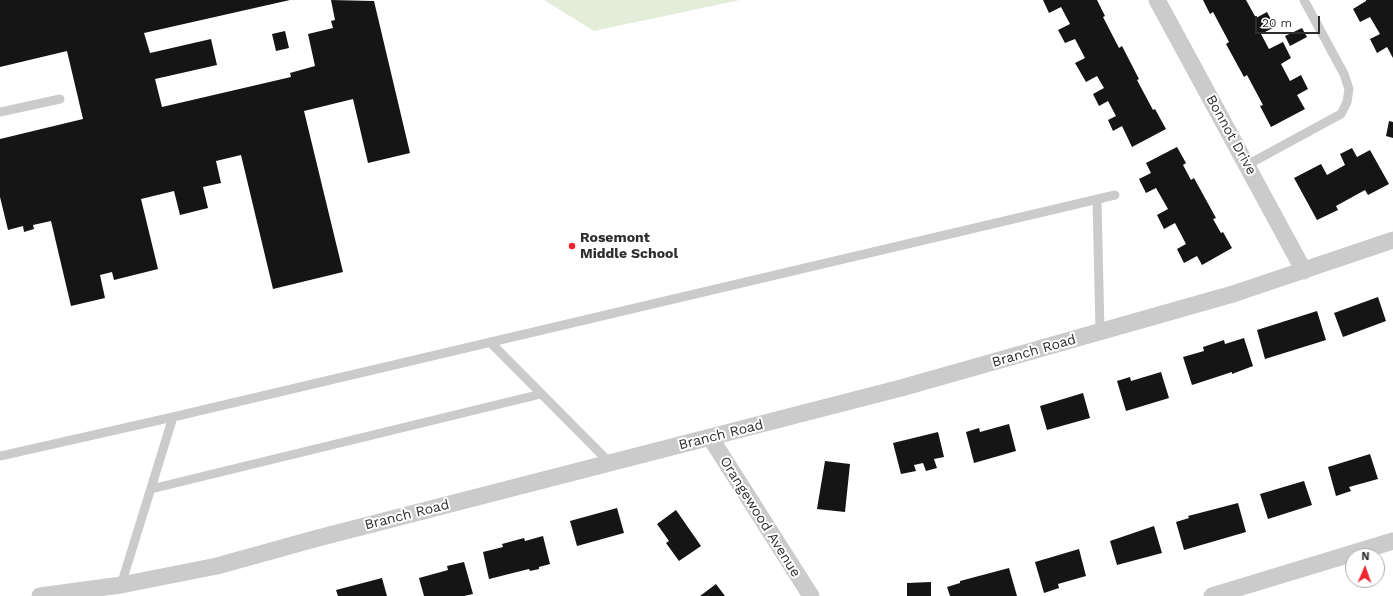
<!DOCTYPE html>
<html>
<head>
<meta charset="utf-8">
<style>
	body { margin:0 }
	#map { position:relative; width:1393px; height:596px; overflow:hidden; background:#fff; font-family:"Work Sans",sans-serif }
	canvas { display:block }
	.north { position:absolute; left:1345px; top:548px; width:40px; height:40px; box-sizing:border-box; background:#fff; border:1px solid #ababab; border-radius:50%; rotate:2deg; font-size:11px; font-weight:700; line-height:16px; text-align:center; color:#2e2e2e }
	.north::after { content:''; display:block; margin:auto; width:14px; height:18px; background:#f1242e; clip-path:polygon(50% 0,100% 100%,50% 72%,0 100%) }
	.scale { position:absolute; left:1255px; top:16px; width:65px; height:18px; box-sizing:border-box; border:2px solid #2e2e2e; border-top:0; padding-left:5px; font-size:12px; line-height:14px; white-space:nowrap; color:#2e2e2e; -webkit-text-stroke:3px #fff; paint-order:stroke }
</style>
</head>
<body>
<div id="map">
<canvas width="1393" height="596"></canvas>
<div class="north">N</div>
<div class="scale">20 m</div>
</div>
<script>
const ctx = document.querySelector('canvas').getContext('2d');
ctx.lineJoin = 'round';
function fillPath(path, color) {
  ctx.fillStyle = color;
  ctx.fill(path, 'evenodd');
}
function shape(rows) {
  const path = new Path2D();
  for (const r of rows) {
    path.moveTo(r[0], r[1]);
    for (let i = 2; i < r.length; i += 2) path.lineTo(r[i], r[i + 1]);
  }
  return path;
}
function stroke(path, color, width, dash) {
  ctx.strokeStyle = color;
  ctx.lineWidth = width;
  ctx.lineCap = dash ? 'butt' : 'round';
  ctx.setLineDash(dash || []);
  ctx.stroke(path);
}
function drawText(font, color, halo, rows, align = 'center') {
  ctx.font = font + ' "Work Sans",sans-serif';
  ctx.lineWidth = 4;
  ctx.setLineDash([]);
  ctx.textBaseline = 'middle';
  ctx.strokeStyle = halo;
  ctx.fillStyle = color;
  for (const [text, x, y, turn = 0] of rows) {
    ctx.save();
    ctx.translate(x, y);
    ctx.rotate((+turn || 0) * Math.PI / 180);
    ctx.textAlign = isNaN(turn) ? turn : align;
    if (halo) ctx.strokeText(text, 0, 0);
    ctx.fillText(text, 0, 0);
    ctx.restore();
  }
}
const green = shape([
	[544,0,740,0,594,31]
]);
const building = shape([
	[0,0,290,0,144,33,150,53,211,39,217,65,155,79,162,107,291,77,290,73,315,66,308,34,333,28,331,21,335,20,331,0,374,1,410,153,368,163,353,99,304,111,343,272,273,289,241,155,216,161,221,183,203,187,208,208,180,215,174,191,141,199,158,269,114,280,112,272,100,275,105,298,71,306,51,221,33,225,34,229,24,232,23,226,8,230,0,197,0,139,83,119,67,51,0,67],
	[1043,0,1097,0,1105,16,1103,17,1119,48,1122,46,1139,79,1137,80,1153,110,1155,109,1166,129,1132,147,1122,126,1113,131,1108,120,1116,116,1108,101,1099,106,1093,94,1104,88,1097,76,1086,82,1075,63,1085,58,1075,39,1065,43,1058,30,1070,24,1061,7,1049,13],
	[1203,0,1246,0,1256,18,1267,12,1275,27,1261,34,1269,49,1283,42,1291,58,1281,64,1290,81,1301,75,1308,89,1297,95,1305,109,1271,127,1260,106,1263,105,1247,75,1244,77,1226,44,1229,42,1213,12,1210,14],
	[1366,0,1393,0,1393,58,1387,47,1377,53,1370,39,1380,34,1370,17,1360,22,1353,9,1366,1],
	[1302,28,1307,37,1290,46,1285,36],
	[285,31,289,48,276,51,272,34],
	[1389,121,1393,122,1393,138,1386,136],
	[1177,147,1186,163,1183,165,1191,180,1194,178,1216,218,1213,219,1221,233,1223,232,1232,248,1202,265,1197,256,1184,263,1177,249,1186,244,1175,223,1164,229,1157,215,1168,209,1156,188,1146,193,1139,179,1151,173,1146,163],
	[1352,148,1357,157,1370,150,1389,184,1368,195,1365,190,1336,206,1338,210,1317,220,1294,178,1321,164,1327,175,1345,165,1340,154],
	[1378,297,1386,321,1343,337,1334,313],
	[1317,311,1326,340,1265,359,1257,330],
	[1244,338,1253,366,1232,374,1232,372,1192,385,1183,357,1204,351,1203,347,1224,340,1225,344],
	[1161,372,1169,398,1126,411,1117,381,1130,377,1131,381],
	[1083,393,1090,418,1047,430,1040,406],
	[1009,424,1016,451,974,463,966,432,979,428,980,432],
	[938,432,944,457,934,459,937,468,926,471,923,463,914,465,916,471,901,474,893,443],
	[1370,454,1378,479,1349,487,1351,491,1336,496,1328,467],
	[825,461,850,464,845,512,817,509],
	[1304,481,1312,505,1268,519,1260,494],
	[1238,503,1246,532,1184,550,1176,522,1189,518,1188,516],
	[617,508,624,533,577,546,570,521],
	[676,510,701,546,679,561,666,543,669,541,657,524],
	[1154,526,1162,553,1117,565,1110,541],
	[543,536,550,564,539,567,539,569,530,571,529,569,489,579,483,552,503,547,502,544,524,538,525,541],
	[1079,549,1086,576,1058,584,1059,588,1044,593,1035,562],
	[464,562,473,594,464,596,424,596,419,578,448,570,447,566],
	[1009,568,1017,596,950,596,947,587,960,583,960,581],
	[382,578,387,596,338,596,336,590],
	[931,582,931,596,907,596,907,583],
	[716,584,725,596,700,596]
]);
const lane = shape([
	[0,112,60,99],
	[1247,165,1341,114,1347,102,1349,89,1344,74,1304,0],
	[1097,199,1100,332],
	[490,342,610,463],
	[0,456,173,417,1115,195],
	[151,489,541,394],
	[121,585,173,417]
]);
const street = shape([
	[1157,0,1304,271],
	[710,437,811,596],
	[40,596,121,585,217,566,318,538,901,388,1233,294,1393,240],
	[1212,596,1393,541]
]);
const markers = [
	[572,246,4,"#f1242e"]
];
const streetNames = [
	["Bonnot Drive",1231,135,61],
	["Branch Road",1034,351,-16],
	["Branch Road",721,435,-14],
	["Branch Road",407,515,-14],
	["Orangewood Avenue",760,517,58]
];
const poiNames = [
	["Rosemont",580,238],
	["Middle School",580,254]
];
fillPath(green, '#e4ecda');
fillPath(building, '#151515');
stroke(lane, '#cbcbcb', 9);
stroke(street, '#cbcbcb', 17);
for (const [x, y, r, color] of markers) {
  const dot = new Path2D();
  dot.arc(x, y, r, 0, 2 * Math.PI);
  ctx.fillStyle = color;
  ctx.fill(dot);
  stroke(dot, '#fff', 1.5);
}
drawText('14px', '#2e2e2e', '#fff', streetNames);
drawText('bold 14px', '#2e2e2e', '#fff', poiNames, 'left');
</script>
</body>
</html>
